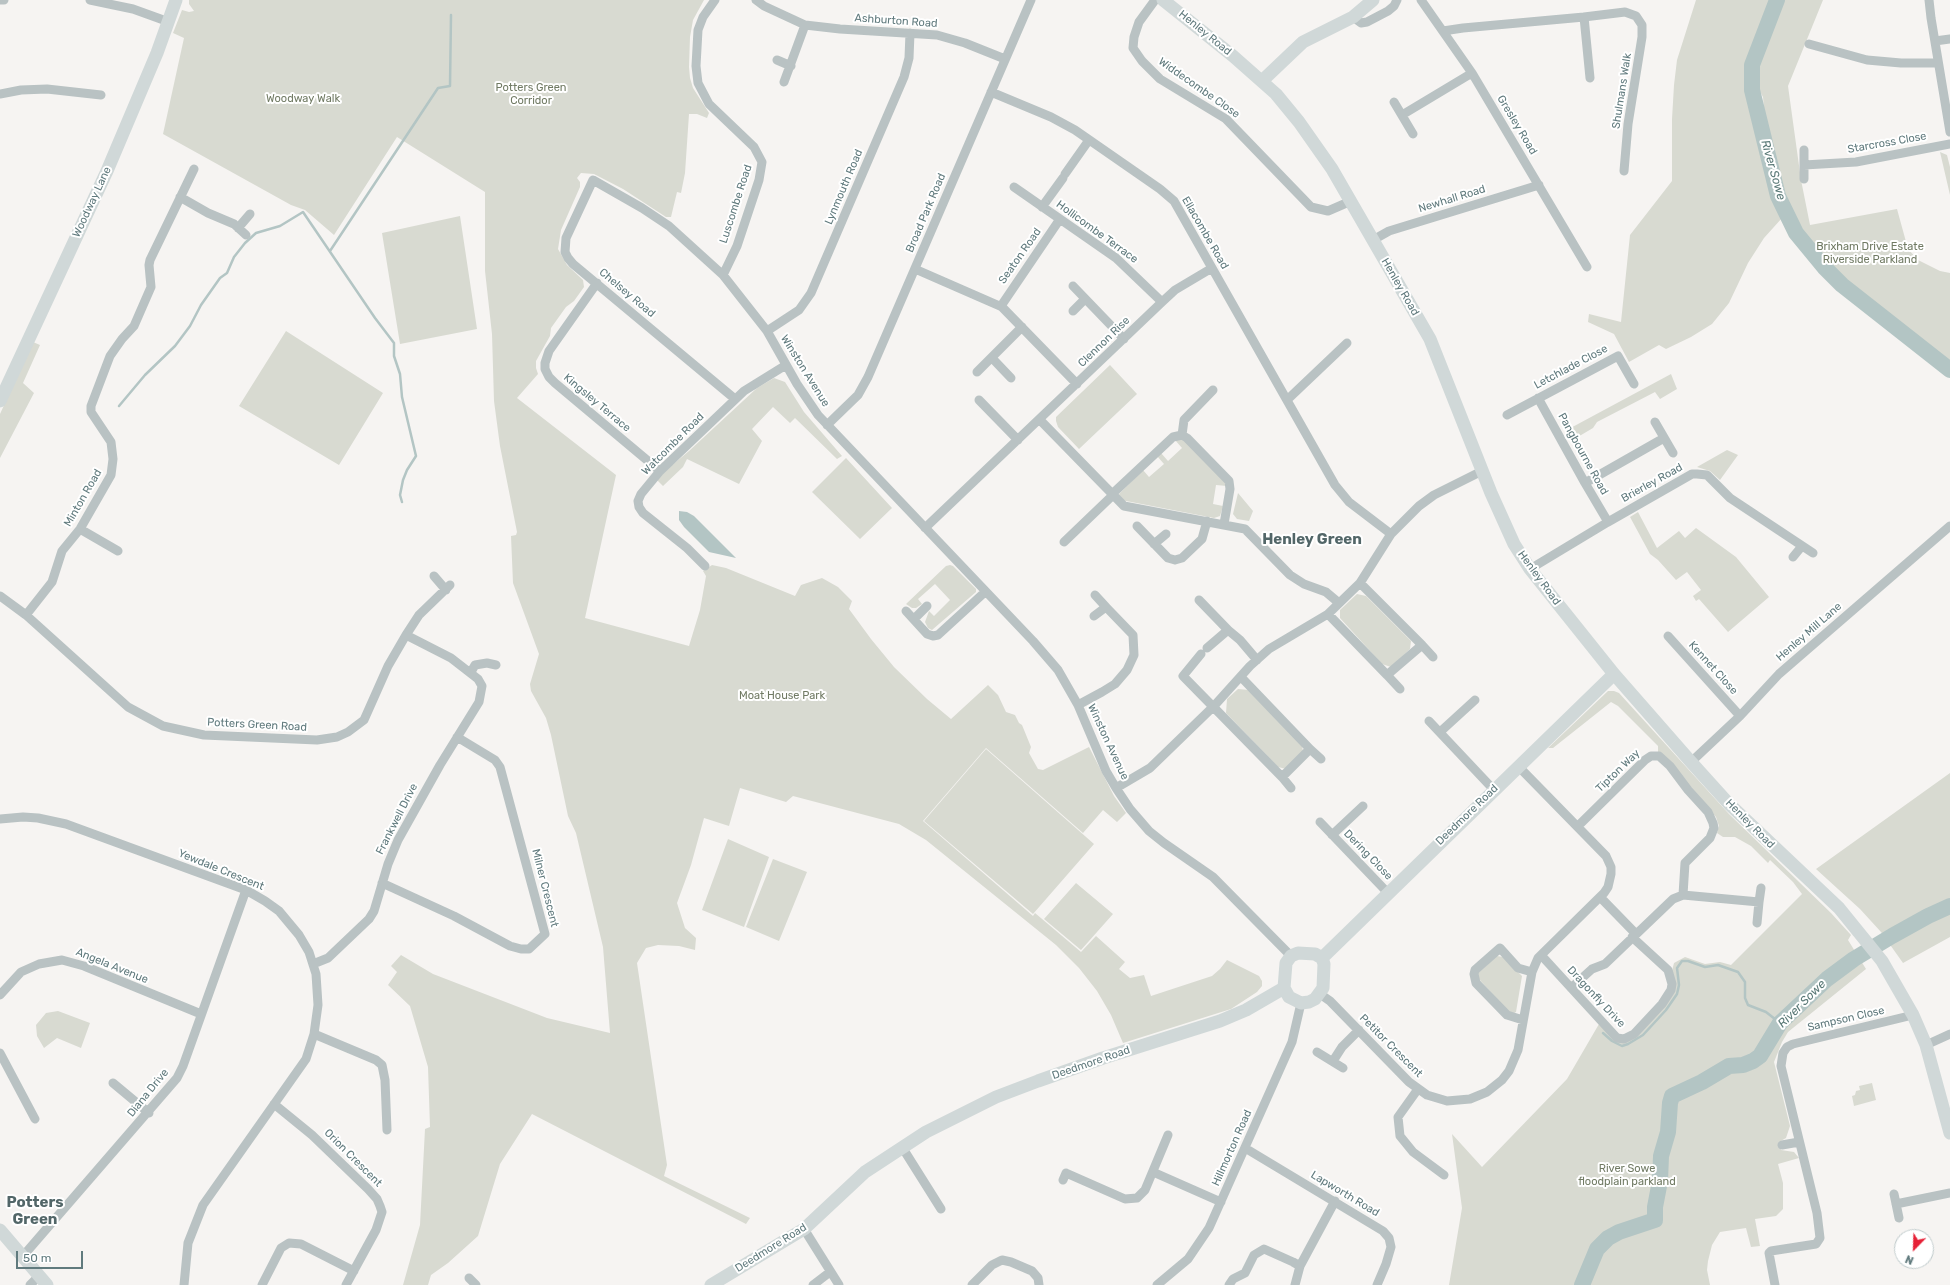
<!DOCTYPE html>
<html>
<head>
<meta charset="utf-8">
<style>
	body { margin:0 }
	#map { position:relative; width:1950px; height:1285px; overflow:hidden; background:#f6f4f2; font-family:Rubik,sans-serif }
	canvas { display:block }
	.north { position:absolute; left:1894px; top:1229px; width:40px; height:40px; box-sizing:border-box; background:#fff; border:1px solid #bfcacb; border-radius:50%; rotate:203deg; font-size:11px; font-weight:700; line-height:16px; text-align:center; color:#607a7d }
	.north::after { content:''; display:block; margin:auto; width:14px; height:18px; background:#e62137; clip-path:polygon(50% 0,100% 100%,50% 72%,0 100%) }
	.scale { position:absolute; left:16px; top:1251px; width:67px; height:18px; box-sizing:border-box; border:2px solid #607a7d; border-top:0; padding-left:5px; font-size:12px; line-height:14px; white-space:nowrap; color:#607a7d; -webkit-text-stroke:3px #fff; paint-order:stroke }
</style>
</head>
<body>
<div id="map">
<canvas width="1950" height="1285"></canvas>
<div class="north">N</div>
<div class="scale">50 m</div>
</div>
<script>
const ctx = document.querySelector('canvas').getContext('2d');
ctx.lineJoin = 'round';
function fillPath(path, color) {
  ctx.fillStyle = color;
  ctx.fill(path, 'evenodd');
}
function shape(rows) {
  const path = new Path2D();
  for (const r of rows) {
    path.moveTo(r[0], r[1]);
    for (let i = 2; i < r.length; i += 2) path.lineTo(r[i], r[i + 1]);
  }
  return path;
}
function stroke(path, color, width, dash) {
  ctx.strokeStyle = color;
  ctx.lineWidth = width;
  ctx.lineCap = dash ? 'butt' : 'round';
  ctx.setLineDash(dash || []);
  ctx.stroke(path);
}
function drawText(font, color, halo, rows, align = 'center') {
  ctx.font = font + ' Rubik,sans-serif';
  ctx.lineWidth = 4;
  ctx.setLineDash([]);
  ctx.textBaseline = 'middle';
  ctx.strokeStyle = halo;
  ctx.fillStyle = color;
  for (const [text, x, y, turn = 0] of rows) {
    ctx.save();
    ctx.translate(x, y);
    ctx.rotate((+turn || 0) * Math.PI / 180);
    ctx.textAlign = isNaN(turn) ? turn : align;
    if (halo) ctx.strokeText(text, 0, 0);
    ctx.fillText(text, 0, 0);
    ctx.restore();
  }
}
const green = shape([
	[189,0,704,0,693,20,690,37,689,67,690,78,693,88,709,113,707,118,697,114,689,114,685,173,681,193,677,192,671,217,666,217,623,189,594,174,581,173,577,178,580,182,580,187,561,230,558,249,567,265,583,280,584,287,574,301,566,307,551,328,550,336,536,361,536,368,538,374,517,398,616,475,585,618,689,646,700,610,706,576,703,571,712,565,726,568,795,596,801,585,822,578,838,587,852,601,849,609,871,639,894,667,927,699,951,719,988,685,998,695,1006,712,1015,715,1019,723,1022,725,1031,747,1029,753,1038,769,1043,770,1089,747,1114,796,1126,813,1117,822,1103,810,1083,833,986,748,923,821,1033,916,1035,913,1081,952,1096,936,1125,962,1119,969,1130,978,1144,975,1151,996,1212,976,1220,969,1227,960,1259,976,1262,981,1262,986,1257,992,1231,1009,1123,1043,1111,1015,1097,991,1079,968,1056,945,926,840,899,824,793,796,786,802,740,788,729,826,704,818,691,865,677,903,685,928,696,938,695,950,679,946,658,945,646,948,637,963,667,1165,664,1176,750,1218,746,1224,532,1114,500,1164,478,1236,448,1263,431,1275,428,1285,403,1285,420,1225,425,1129,430,1127,428,1067,410,1006,388,985,397,972,391,966,401,955,433,974,547,1018,610,1033,603,947,576,833,568,816,551,735,546,718,531,691,530,684,539,654,513,583,511,536,516,535,517,532,500,446,494,401,492,334,485,271,485,192,397,137,334,235,305,210,291,205,163,134,184,38,173,33,182,10,189,12,194,11,189,4],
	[1696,0,1773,0,1746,63,1746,91,1773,197,1782,218,1764,238,1748,263,1729,303,1712,324,1691,337,1666,349,1659,345,1629,362,1614,334,1588,322,1589,314,1621,322,1630,235,1672,181,1672,119,1674,85,1677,60],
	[1781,0,1823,0,1788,86,1801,180,1810,225,1897,209,1908,249,1918,260,1940,271,1950,273,1950,366,1856,293,1831,271,1818,256,1790,213,1780,188,1766,129,1763,97,1755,82,1755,67,1760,47],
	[1940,152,1947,155,1950,167,1950,195],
	[460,216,477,329,400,344,382,233],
	[286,331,383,393,339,465,239,406],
	[33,342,40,345,23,383,34,393,0,458,0,414],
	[1110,365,1137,394,1079,449,1058,427,1056,421,1056,417],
	[1671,374,1677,389,1660,399,1655,392,1597,422,1593,428,1571,441,1565,431],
	[774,378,785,382,804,412,842,456,837,459,795,418,790,423,773,407,752,429,762,441,739,484,687,459,683,467,663,486,657,480,659,476,689,451,757,388],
	[1183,439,1226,482,1227,486,1216,485,1213,504,1223,506,1220,516,1214,518,1121,500,1119,494,1143,470,1149,477,1164,464,1157,456,1161,453,1168,461,1182,448,1175,440],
	[1727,450,1738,455,1720,480,1710,471,1697,467],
	[846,458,892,508,860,539,812,492],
	[1238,493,1253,511,1249,521,1237,519,1233,514],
	[1638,512,1657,548,1679,531,1685,538,1696,528,1736,557,1769,597,1728,632,1699,599,1696,601,1693,596,1701,590,1687,572,1676,580,1658,560,1650,554,1630,517],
	[950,565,953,566,976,589,976,592,932,630,928,628,925,622,929,611,934,616,950,600,935,584,918,599,922,604,916,608,912,608,906,604,946,566],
	[1357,594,1366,596,1411,641,1410,649,1391,667,1382,664,1340,618,1340,610],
	[1238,689,1249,690,1302,746,1303,751,1286,769,1278,767,1226,713,1227,699],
	[1608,691,1614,691,1619,693,1729,814,1831,913,1851,935,1848,940,1866,969,1788,1032,1782,1042,1774,1062,1790,1126,1786,1138,1779,1142,1781,1150,1794,1152,1799,1158,1778,1164,1783,1183,1783,1209,1776,1216,1755,1219,1760,1246,1751,1247,1746,1228,1720,1232,1712,1245,1708,1261,1707,1270,1710,1285,1449,1285,1462,1208,1452,1134,1482,1167,1567,1079,1599,1024,1618,1042,1662,1010,1674,963,1685,957,1705,964,1720,962,1731,965,1802,894,1793,882,1770,860,1768,863,1751,846,1735,837,1723,837,1717,833,1719,826,1716,817,1658,752,1658,746,1618,706,1611,702,1553,748,1548,748],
	[986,749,1094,844,1033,914,924,821],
	[1950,773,1950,937,1903,963,1881,932,1860,909,1816,869],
	[728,839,769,857,744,927,702,910],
	[773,859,807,872,779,941,746,927],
	[1076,883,1113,914,1081,950,1044,919],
	[1497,956,1503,957,1522,976,1516,1012,1514,1013,1509,1012,1478,978,1478,973],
	[58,1011,90,1023,81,1048,57,1038,44,1048,37,1036,36,1025,46,1013],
	[1872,1083,1876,1100,1854,1106,1852,1096,1855,1095,1856,1091,1860,1090,1859,1086]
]);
const water = shape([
	[679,511,687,512,694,516,736,558,709,552,684,527,679,520]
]);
const stream = shape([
	[330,251,438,88,450,86,451,15],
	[119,406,145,375,175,346,190,326,201,305,220,278,227,273,234,257,245,243,256,233,280,226,303,212,375,318,394,343,394,356,400,374,402,397,416,456,407,470,403,480,400,495,402,502],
	[1603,1033,1612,1041,1622,1046,1628,1044,1643,1035,1666,1010,1677,994,1679,985,1677,968,1682,961,1688,961,1705,967,1718,965,1738,972,1745,982,1745,998,1748,1005,1766,1012,1780,1023]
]);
const river = shape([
	[1777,0,1752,65,1752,90,1778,196,1796,233,1824,267,1842,285,1950,370],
	[1582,1285,1597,1249,1608,1238,1619,1232,1655,1220,1655,1207,1660,1181,1661,1156,1668,1132,1670,1103,1672,1096,1702,1082,1729,1066,1743,1065,1753,1061,1760,1056,1780,1023,1827,979,1854,959,1892,936,1928,916,1950,906]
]);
const street = shape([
	[0,0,4,0],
	[90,0,133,9,169,22],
	[715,0,703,17,698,30,696,66,698,83,709,104,754,147,762,162,759,180,737,246,723,275],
	[756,0,764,6,805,25,840,29,937,35,965,43,1005,59],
	[1155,0,1139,22,1134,37,1133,48,1142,61,1160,79,1226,119,1311,207,1328,211,1351,201],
	[1421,0,1472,73,1587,267],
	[1929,0,1931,18,1950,132],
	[1353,17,1361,23,1367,22,1388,11,1394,6,1397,0],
	[1584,17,1625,12,1636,16,1642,25,1642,37,1628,124,1624,171],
	[1443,31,1463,28,1584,17,1590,78],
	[1935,41,1950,39],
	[1809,44,1867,60,1901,63,1938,63],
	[777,60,791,66],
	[784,82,805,25],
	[991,92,1051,117,1075,130,1160,189,1174,201,1335,485,1349,502,1391,534],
	[0,94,21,90,47,89,101,95],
	[1394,102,1413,134],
	[1402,115,1472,73],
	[1804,150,1804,179],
	[1804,165,1856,162,1950,144],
	[1065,174,1089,140],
	[1014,187,1116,258,1162,302],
	[180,197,208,213,234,224,246,235],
	[1042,207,1063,178],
	[238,228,250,214],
	[1373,240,1389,231,1539,185],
	[915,269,1002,307,1077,384],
	[597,283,549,351,545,363,545,369,549,377,555,383,660,471],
	[1073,286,1124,339],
	[1001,306,1060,219],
	[1073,311,1085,299],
	[767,331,799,310,811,293,904,77,909,58,910,33],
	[992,358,1011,378],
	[977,372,1022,327],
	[1538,398,1585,483,1608,522],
	[735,399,573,264,568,258,565,252,566,238,593,180,642,208,669,226,723,275,767,331,797,384,818,415,1033,641,1058,670,1078,705,1106,771,1116,788,1130,809,1149,831,1164,843,1213,877,1291,956],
	[979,400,1018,440],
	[1287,400,1347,343],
	[1507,415,1618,356,1634,384],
	[1040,420,1124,506,1245,529,1290,575,1304,584,1326,592,1339,603],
	[1655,422,1673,453],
	[827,425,858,395,868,377,1031,0],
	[1182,435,1184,420,1213,390],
	[1585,483,1664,438],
	[1111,495,1173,437,1182,435,1187,438,1229,481,1230,489,1224,524],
	[1137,526,1168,558,1175,560,1182,558,1202,539,1207,521],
	[925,528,1162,302,1175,290,1212,268],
	[80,529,118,551],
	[1064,542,1112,496],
	[1154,544,1166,534],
	[1793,557,1802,546],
	[705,566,687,548,643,513,639,507,638,501,641,494,660,471,744,391,786,365],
	[1530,569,1608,522,1692,474,1697,474,1707,475,1730,498,1813,553],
	[434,576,446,590],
	[1095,595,1106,607],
	[0,596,26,615,128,707,163,726,204,735,317,740,337,737,348,732,364,720,388,666,406,635,451,658,478,679,482,686,479,702,440,765,398,840,388,864,374,911,369,919,328,958,313,964],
	[1199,600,1228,630],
	[906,611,927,634,933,636,938,635,985,592],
	[1328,614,1387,675,1422,645,1360,583],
	[26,615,52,582,62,551,80,529,111,475,113,459,111,442,91,412,91,406,110,356,122,339,134,326,151,287,149,265,150,260,194,169],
	[914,619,927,606],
	[406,635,419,615,450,585],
	[1668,636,1740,716],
	[1422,645,1433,657],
	[1207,648,1228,630,1240,640,1257,660],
	[1201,654,1183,676,1282,777,1310,749,1241,677],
	[471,672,475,665,487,663,496,665],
	[1387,675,1400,689],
	[1078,705,1102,692,1115,684,1127,670,1134,655,1133,635,1106,607,1094,616],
	[1429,721,1494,790],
	[1440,732,1475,700],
	[1310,749,1321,759],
	[1691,762,1740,716,1779,674,1950,526],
	[1282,777,1291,788],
	[1116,788,1150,768,1214,706,1250,666,1269,649,1328,614,1360,583,1391,534,1419,506,1434,495,1482,471],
	[0,819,23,817,38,818,66,824,246,890,265,901,279,911,299,935,309,952,316,974,318,1005,314,1034,306,1059,203,1205,188,1243,184,1285],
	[1320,822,1387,892],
	[1578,826,1645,760,1651,756,1659,756,1670,766,1688,790,1708,812,1713,823,1714,828,1710,838,1685,863,1683,895],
	[1332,835,1363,806],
	[382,883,454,916,510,946,521,949,529,949,545,934,500,767,495,760,457,737],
	[1600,897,1636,934],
	[1757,923,1759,902],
	[1541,955,1617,1038,1624,1039,1634,1034,1662,1004,1671,990,1672,984,1668,970,1632,937],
	[1571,988,1592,969,1605,964,1673,899,1683,895,1759,902,1761,888],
	[1320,994,1330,1001,1409,1082,1427,1095,1447,1101,1470,1099,1487,1092,1502,1080,1509,1071,1518,1050,1532,972,1538,958,1604,893,1608,887,1611,874,1611,867,1606,856,1518,766],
	[0,995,21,972,39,964,62,960,84,966,201,1014],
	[1523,1020,1507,1015,1476,983,1474,974,1475,970,1500,948,1518,968,1532,972],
	[314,1034,376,1060,382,1065,385,1080,387,1130],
	[1926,1045,1950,1034],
	[1317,1052,1343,1068],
	[0,1053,35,1119],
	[1333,1061,1342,1047,1359,1030],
	[113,1083,149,1113],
	[1418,1089,1398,1117,1400,1136,1413,1152,1444,1175],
	[274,1104,312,1135,368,1189,377,1199,380,1206,382,1212,376,1230,346,1285],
	[1782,1145,1799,1142],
	[902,1147,941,1209],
	[1245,1148,1383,1231,1389,1238,1391,1247,1386,1264,1377,1285],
	[1153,1172,1221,1202],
	[1063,1180,1066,1173,1125,1199,1137,1198,1145,1190,1168,1135],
	[1894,1194,1899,1218],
	[1896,1204,1950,1193],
	[804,1229,839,1285],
	[23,1256,177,1078,183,1066,246,890],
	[469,1278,476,1285],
	[30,1285,39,1276],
	[262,1285,281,1248,289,1243,301,1244,354,1271],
	[813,1285,830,1272],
	[972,1285,992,1265,1002,1260,1011,1262,1032,1271,1038,1278,1039,1285],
	[1157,1285,1188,1259,1209,1228,1292,1042,1301,1003],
	[1229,1285,1233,1279,1245,1273,1254,1255,1264,1249,1293,1262,1300,1266],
	[1295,1285,1300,1266,1335,1201],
	[1775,1285,1769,1253,1771,1251,1816,1244,1820,1238,1817,1213,1781,1066,1783,1053,1787,1047,1793,1044,1913,1015]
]);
const secondary = shape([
	[1163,0,1233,56,1276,94,1299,122,1332,169,1430,339,1491,493,1514,544,1530,569,1614,674,1691,762,1729,804,1839,908,1882,961,1913,1015,1926,1045,1950,1133],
	[1263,80,1303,42,1353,17,1373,0],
	[0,401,107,171,157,53,176,0],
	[1298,953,1315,954,1322,958,1324,964,1323,988,1315,999,1309,1002,1301,1003,1289,997,1284,988,1286,963,1291,956,1298,953],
	[1322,958,1614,674],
	[0,1230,47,1285],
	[711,1285,804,1229,865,1172,926,1132,996,1097,1038,1081,1103,1058,1220,1021,1246,1010,1284,988]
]);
const streetNames = [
	["Ashburton Road",896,21,4],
	["Henley Road",1205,33,39],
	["Widdecombe Close",1199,88,35],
	["Shulmans Walk",1622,91,-81],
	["Gresley Road",1517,125,59],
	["Starcross Close",1887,143,-10],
	["Lynmouth Road",844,187,-67],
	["Newhall Road",1452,199,-17],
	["Woodway Lane",92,202,-65],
	["Luscombe Road",736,204,-72],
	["Broad Park Road",926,213,-67],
	["Hollicombe Terrace",1097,232,36],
	["Ellacombe Road",1205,233,60],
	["Seaton Road",1020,256,-55],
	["Henley Road",1400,287,60],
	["Chelsey Road",627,293,40],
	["Clennon Rise",1104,342,-44],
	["Letchlade Close",1571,367,-28],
	["Winston Avenue",805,371,58],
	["Kingsley Terrace",597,403,40],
	["Watcombe Road",673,444,-45],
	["Pangbourne Road",1583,454,61],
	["Brierley Road",1652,483,-29],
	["Minton Road",83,498,-60],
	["Henley Road",1539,578,54],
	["Henley Mill Lane",1809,632,-41],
	["Kennet Close",1713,668,48],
	["Potters Green Road",257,725,3],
	["Winston Avenue",1108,742,65],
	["Tipton Way",1618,771,-44],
	["Deedmore Road",1467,815,-44],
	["Frankwell Drive",397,819,-63],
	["Henley Road",1750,824,45],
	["Dering Close",1368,855,46],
	["Yewdale Crescent",221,870,22],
	["Milner Crescent",545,888,76],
	["Angela Avenue",112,966,22],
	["Dragonfly Drive",1596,997,47],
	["Sampson Close",1846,1019,-13],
	["Petitor Crescent",1391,1046,45],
	["Deedmore Road",1091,1063,-19],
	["Diana Drive",148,1093,-51],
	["Hillmorton Road",1232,1148,-66],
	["Orion Crescent",353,1158,45],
	["Lapworth Road",1345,1194,31],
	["Deedmore Road",771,1248,-32]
];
const parkNames = [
	["Potters Green",531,88],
	["Corridor",531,101],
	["Woodway Walk",303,99],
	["Brixham Drive Estate",1870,247],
	["Riverside Parkland",1870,260],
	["Moat House Park",782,696],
	["River Sowe",1627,1169],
	["floodplain parkland",1627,1182]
];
const waterNames = [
	["River Sowe",1773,170,74],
	["River Sowe",1802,1004,-45]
];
const districtNames = [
	["Henley Green",1312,540],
	["Potters",35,1203],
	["Green",35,1220]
];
fillPath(green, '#d8dad1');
fillPath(water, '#b3c5c4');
stroke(stream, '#b3c5c4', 2.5);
stroke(river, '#b3c5c4', 16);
stroke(street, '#b9c2c3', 9);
stroke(secondary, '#d0d8d8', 13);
drawText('11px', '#607a7d', '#fff', streetNames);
drawText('11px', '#707a63', '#fff', parkNames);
drawText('italic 12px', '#5a7977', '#fff', waterNames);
drawText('bold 15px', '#526668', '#fff', districtNames);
</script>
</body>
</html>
